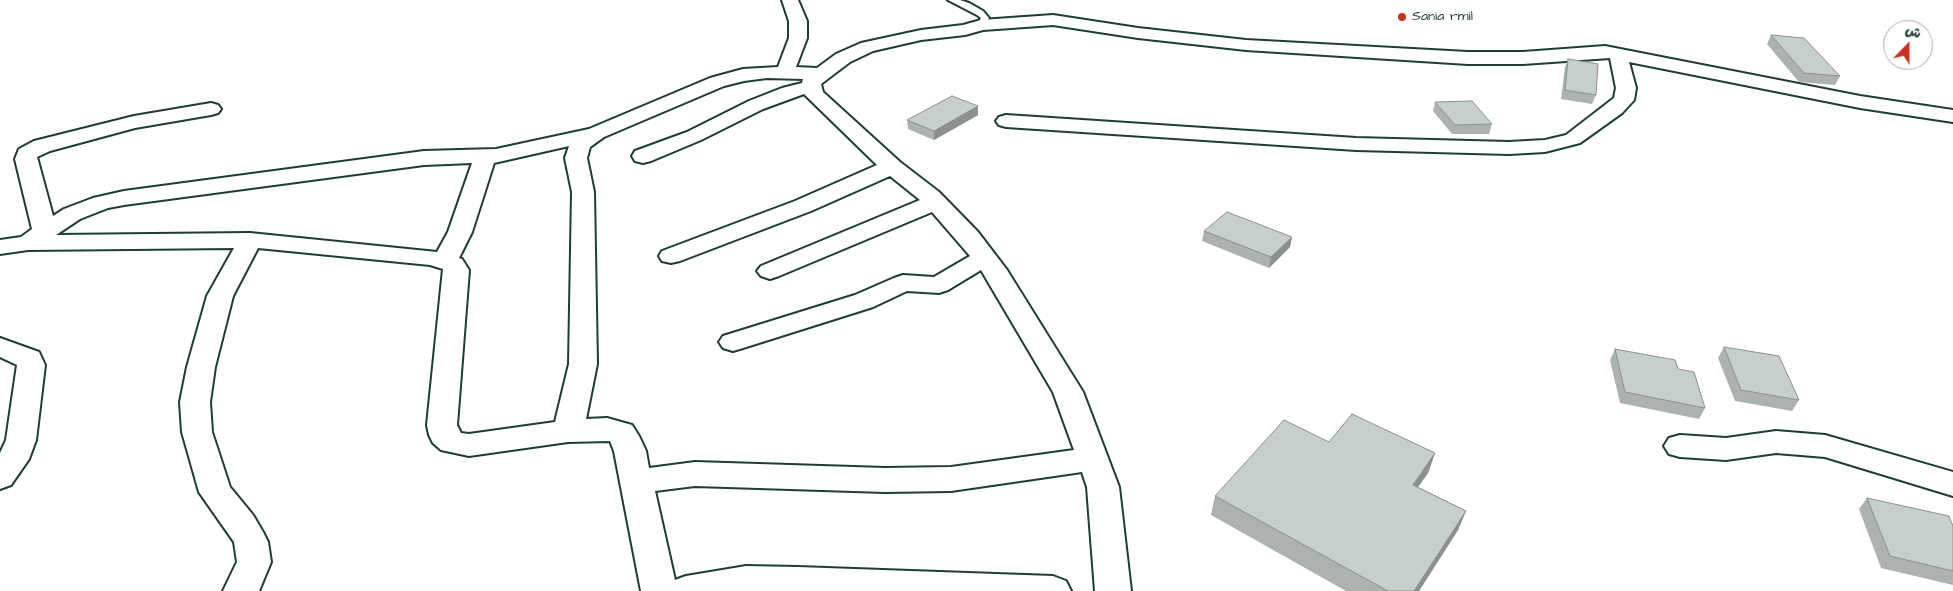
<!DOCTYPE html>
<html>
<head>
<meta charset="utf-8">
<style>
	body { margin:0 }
	#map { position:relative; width:1953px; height:591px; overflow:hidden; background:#fff; font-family:"Architects Daughter","Playpen Sans Arabic",sans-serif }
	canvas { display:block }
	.north { position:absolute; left:1883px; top:20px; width:50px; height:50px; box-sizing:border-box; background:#fff; border:1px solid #a5b1ae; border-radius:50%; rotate:22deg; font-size:14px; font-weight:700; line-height:20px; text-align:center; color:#1f3d34 }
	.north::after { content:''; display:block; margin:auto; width:18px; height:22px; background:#c8321e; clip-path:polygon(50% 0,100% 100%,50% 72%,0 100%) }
</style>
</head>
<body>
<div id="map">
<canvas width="1953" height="591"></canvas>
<div class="north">ش</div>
</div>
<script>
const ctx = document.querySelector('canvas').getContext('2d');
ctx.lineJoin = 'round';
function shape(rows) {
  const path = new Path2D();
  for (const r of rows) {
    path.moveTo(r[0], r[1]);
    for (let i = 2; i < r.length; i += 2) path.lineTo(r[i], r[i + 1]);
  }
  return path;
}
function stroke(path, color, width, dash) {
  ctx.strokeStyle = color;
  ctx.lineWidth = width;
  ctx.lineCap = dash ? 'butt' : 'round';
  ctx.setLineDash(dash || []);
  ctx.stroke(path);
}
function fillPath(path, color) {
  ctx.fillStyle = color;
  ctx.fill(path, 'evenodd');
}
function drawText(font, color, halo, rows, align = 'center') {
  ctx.font = font + ' "Architects Daughter",sans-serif';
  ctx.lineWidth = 4;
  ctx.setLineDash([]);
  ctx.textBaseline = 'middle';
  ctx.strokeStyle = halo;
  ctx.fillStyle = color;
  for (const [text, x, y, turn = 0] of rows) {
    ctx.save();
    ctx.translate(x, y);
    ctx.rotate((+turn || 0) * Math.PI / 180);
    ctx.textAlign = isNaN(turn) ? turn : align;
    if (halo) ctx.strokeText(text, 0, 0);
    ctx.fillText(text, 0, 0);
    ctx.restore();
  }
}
const lane = shape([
	[948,0,960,0,969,3,983,11,989,18,984,27,978,27,977,25,981,18,977,15,948,0]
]);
const street = shape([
	[782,0,798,0,807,21,807,38,796,67,817,68,836,54,861,43,921,30,963,25,981,20,1053,15,1138,28,1246,40,1468,52,1523,52,1605,46,1860,96,1953,110,1953,122,1860,108,1629,62,1636,88,1634,100,1622,113,1580,143,1545,152,1509,154,1356,150,1006,127,999,125,996,121,999,117,1006,115,1356,138,1509,142,1545,140,1566,135,1614,98,1616,88,1610,58,1523,64,1468,64,1246,50,1138,38,1053,25,983,30,965,35,921,40,873,51,850,62,821,84,823,92,900,162,939,192,978,232,1007,270,1083,392,1119,487,1131,591,1095,591,1087,487,1082,472,951,491,885,492,695,486,655,491,675,580,686,576,746,566,798,567,1053,576,1066,581,1071,591,641,591,614,451,610,441,568,442,469,456,441,450,433,443,429,435,427,425,443,269,430,265,258,248,233,296,215,367,210,402,212,432,230,487,253,515,263,532,268,542,271,562,259,591,223,591,237,562,234,542,199,492,182,432,180,402,187,367,207,296,234,248,28,250,0,254,0,240,21,237,32,229,15,159,19,149,34,141,134,116,211,103,218,105,221,109,218,113,211,115,135,128,50,151,37,157,53,216,64,209,93,198,124,191,424,151,496,149,589,129,710,78,743,69,778,67,789,38,789,21,782,0],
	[767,78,803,79,802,83,782,88,749,101,687,132,635,151,632,156,635,161,643,163,651,161,701,140,763,109,804,94,877,165,795,201,662,251,659,256,662,261,671,263,680,261,811,211,890,176,920,200,761,266,757,271,761,276,770,279,779,276,932,212,970,256,934,277,903,275,894,278,855,295,723,336,719,342,723,348,733,351,743,348,873,307,907,291,939,293,948,290,981,270,1053,392,1074,450,951,467,885,468,695,462,649,468,646,451,639,436,632,425,607,418,586,419,597,364,594,192,587,158,590,147,604,137,724,86,744,81,767,78],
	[569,146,565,158,572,192,569,364,555,422,469,434,461,433,457,425,469,270,462,259,459,258,472,232,494,163,569,146],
	[472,163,448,232,437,252,250,233,56,235,80,219,108,208,124,205,424,165,472,163],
	[0,338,39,352,45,365,36,440,29,459,11,485,0,489,0,453,6,440,17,365,0,357,0,338],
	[1776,431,1825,435,1953,472,1953,496,1825,457,1776,453,1726,460,1680,457,1669,454,1664,446,1669,438,1680,435,1726,438,1776,431]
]);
const wall = shape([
	[1771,35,1840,76,1835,85,1799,82,1767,44],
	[1568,59,1596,95,1592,104,1561,99,1565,67],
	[1435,102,1492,124,1489,134,1452,134,1433,111],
	[978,106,978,115,934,140,908,129,907,120],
	[1204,231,1292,237,1290,247,1269,268,1202,241],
	[1724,347,1799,400,1792,411,1735,401,1718,358],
	[1615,349,1678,369,1705,408,1699,419,1620,403,1610,360],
	[1329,442,1435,453,1428,473,1418,487,1466,511,1458,530,1419,591,1346,591,1211,515,1215,496],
	[1867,498,1953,526,1953,585,1881,568,1859,509]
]);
const shadedWall = shape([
	[978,106,978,115,934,140,934,131],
	[1292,237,1290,247,1269,268,1271,257],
	[1435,453,1428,473,1406,504,1413,485],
	[1466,511,1458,530,1419,591,1414,591]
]);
const building = shape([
	[1771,35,1804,38,1840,76,1804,73,1771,35],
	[1568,59,1598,64,1596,95,1565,90,1568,59],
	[952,96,978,106,934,131,907,120,952,96],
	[1472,101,1492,124,1455,125,1435,102,1472,101],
	[1227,212,1292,237,1271,257,1204,231,1227,212],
	[1724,347,1779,356,1799,400,1741,390,1724,347],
	[1615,349,1675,360,1678,369,1694,372,1705,408,1625,392,1615,349],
	[1352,414,1435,453,1413,485,1466,511,1414,591,1388,591,1215,496,1284,420,1329,442,1352,414],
	[1867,498,1949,516,1953,526,1953,571,1890,556,1867,498]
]);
const markers = [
	[1402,17,5,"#c8321e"]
];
const farPoinames = [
	["Sania rmil",1412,17]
];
stroke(lane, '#1f3d34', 4);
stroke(street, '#1f3d34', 4);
fillPath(lane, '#fff');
fillPath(street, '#fff');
fillPath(wall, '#abb2af');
fillPath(shadedWall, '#8b918f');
fillPath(building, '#c7cfcc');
stroke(building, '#8b918f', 1);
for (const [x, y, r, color] of markers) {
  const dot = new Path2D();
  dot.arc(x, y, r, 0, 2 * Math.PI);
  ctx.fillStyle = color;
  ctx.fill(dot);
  stroke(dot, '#fff', 2);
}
drawText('14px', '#1f3d34', '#fff', farPoinames, 'left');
</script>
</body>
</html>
